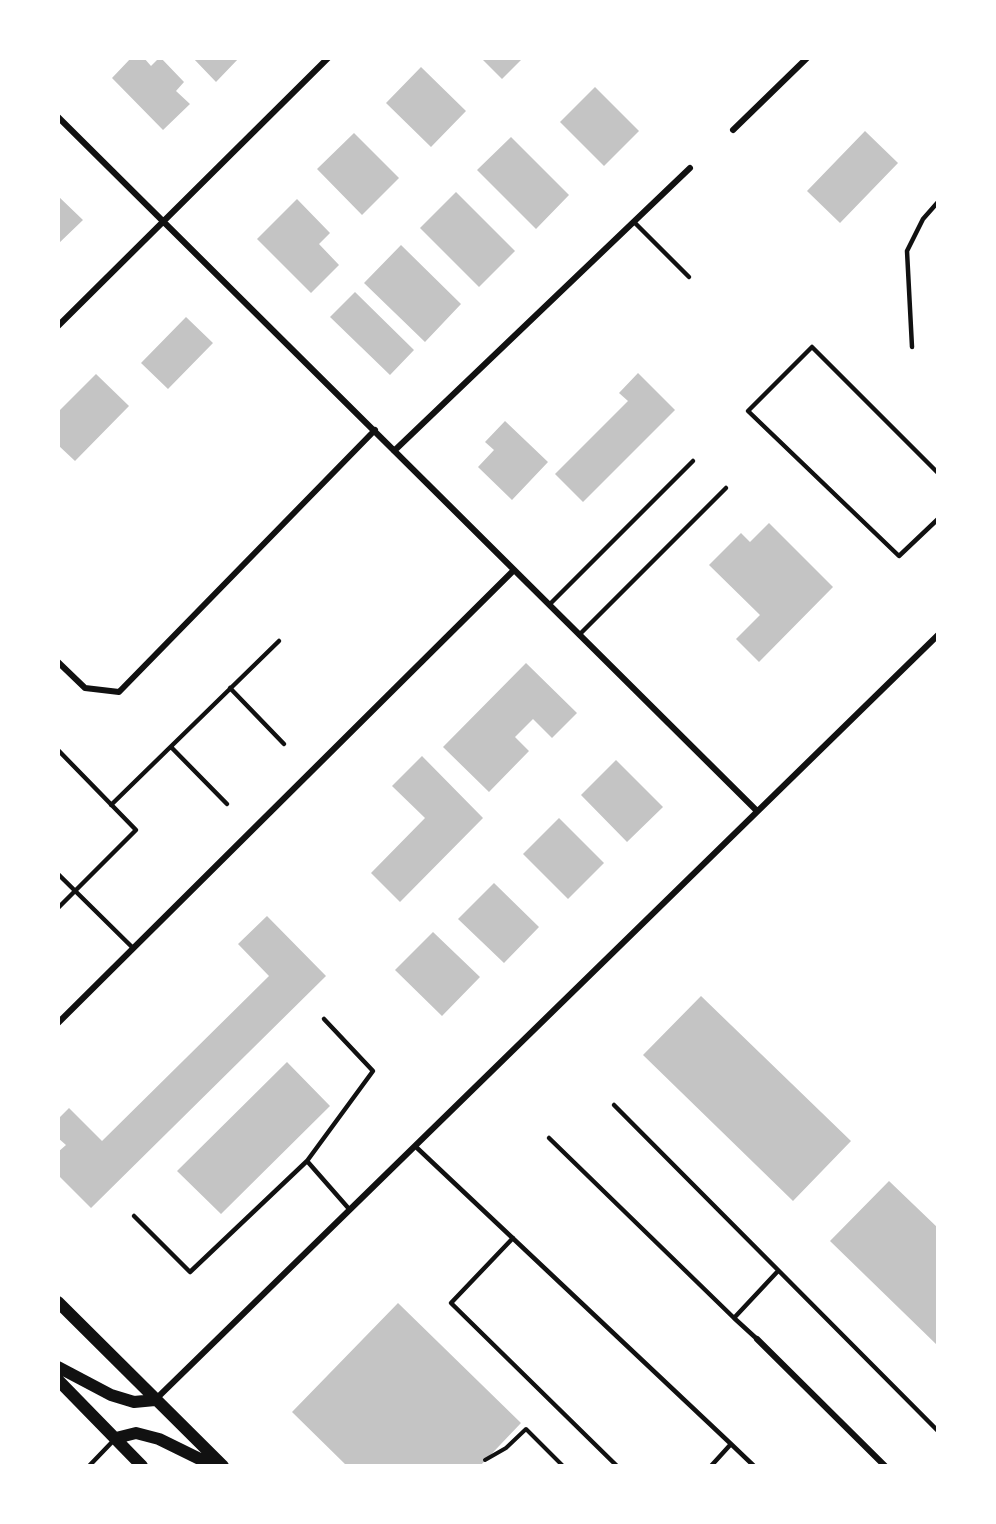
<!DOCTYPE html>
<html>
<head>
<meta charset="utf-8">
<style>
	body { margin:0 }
	#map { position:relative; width:996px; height:1524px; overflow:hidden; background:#fff; font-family:"Golos Text",sans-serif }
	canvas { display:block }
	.frame { position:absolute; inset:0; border:60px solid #fff; pointer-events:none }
</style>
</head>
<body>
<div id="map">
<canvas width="996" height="1524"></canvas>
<div class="frame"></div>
</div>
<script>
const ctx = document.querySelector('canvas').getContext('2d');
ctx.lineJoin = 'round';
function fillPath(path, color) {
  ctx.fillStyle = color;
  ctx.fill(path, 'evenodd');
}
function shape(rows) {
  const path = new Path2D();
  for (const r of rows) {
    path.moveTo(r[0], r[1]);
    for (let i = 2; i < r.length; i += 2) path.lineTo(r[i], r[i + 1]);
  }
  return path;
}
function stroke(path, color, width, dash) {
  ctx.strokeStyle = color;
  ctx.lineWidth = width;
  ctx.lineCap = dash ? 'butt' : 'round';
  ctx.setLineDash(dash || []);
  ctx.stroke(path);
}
const building = shape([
	[131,58,144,58,151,66,159,58,161,58,184,82,176,91,190,104,163,130,112,78],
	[193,58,239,58,216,82],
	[481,58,523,58,502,79],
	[421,67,466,111,431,147,386,103],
	[595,87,639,131,604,166,560,122],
	[865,131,898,163,840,223,807,191],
	[354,133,399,178,362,215,317,169],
	[511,137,569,195,536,229,477,170],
	[456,192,515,251,479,287,420,228],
	[58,196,83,220,58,244],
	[297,199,330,233,319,244,339,265,311,293,257,239],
	[401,245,461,304,425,342,364,283],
	[355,292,414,350,390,375,330,317],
	[186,317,213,343,168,389,141,363],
	[638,373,675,410,583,502,555,474,628,401,619,393],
	[96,374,129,406,75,461,58,445,58,412],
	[505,421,548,462,512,500,478,467,494,450,485,442],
	[769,523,833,587,759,662,736,639,760,615,709,565,741,533,750,542],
	[526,663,577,713,552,738,533,719,515,737,529,751,489,792,443,747],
	[422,756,483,818,400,902,371,873,425,818,392,786],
	[616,760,663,807,627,842,581,795],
	[559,818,604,863,568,899,523,854],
	[494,883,539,927,504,963,458,919],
	[267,916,326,976,91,1208,58,1175,58,1152,66,1145,58,1138,58,1119,69,1108,102,1141,269,976,238,944],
	[433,932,480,977,442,1016,395,970],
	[701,996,851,1141,793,1201,643,1055],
	[287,1062,330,1106,221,1214,177,1171],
	[889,1181,938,1228,938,1346,830,1241],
	[398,1303,521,1423,480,1466,347,1466,292,1412]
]);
const path = shape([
	[485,1460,506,1448,526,1429,563,1466]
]);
const service = shape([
	[634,222,689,277],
	[912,347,907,251,923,219,938,202],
	[938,473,812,347,748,411,899,556,938,519],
	[549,605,693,461],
	[579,635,726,488],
	[230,688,284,744],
	[171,747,227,804],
	[58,750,136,830,58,908],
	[111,805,279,641],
	[58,874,133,948],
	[324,1019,373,1071,307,1161,350,1210],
	[614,1105,938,1431],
	[549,1138,734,1318],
	[415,1146,731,1444],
	[134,1216,190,1272,307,1161],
	[513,1238,451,1303,617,1466],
	[757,1339,734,1318,778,1271],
	[89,1466,114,1440],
	[711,1466,731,1444,754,1466]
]);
const minor = shape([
	[58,117,757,811],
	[733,130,807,58],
	[58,326,328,58],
	[394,451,690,168],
	[58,662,85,688,119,692,375,430],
	[58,1023,514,570],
	[757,1339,885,1466],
	[156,1399,938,635]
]);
const secondary = shape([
	[58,1302,223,1466],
	[58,1367,111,1395,134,1402,155,1400],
	[58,1380,142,1466],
	[116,1438,136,1433,159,1439,214,1466]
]);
fillPath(building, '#c4c4c4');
stroke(path, '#111', 4);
stroke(service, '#111', 4.5);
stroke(minor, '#111', 6);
stroke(secondary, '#111', 12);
</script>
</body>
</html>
